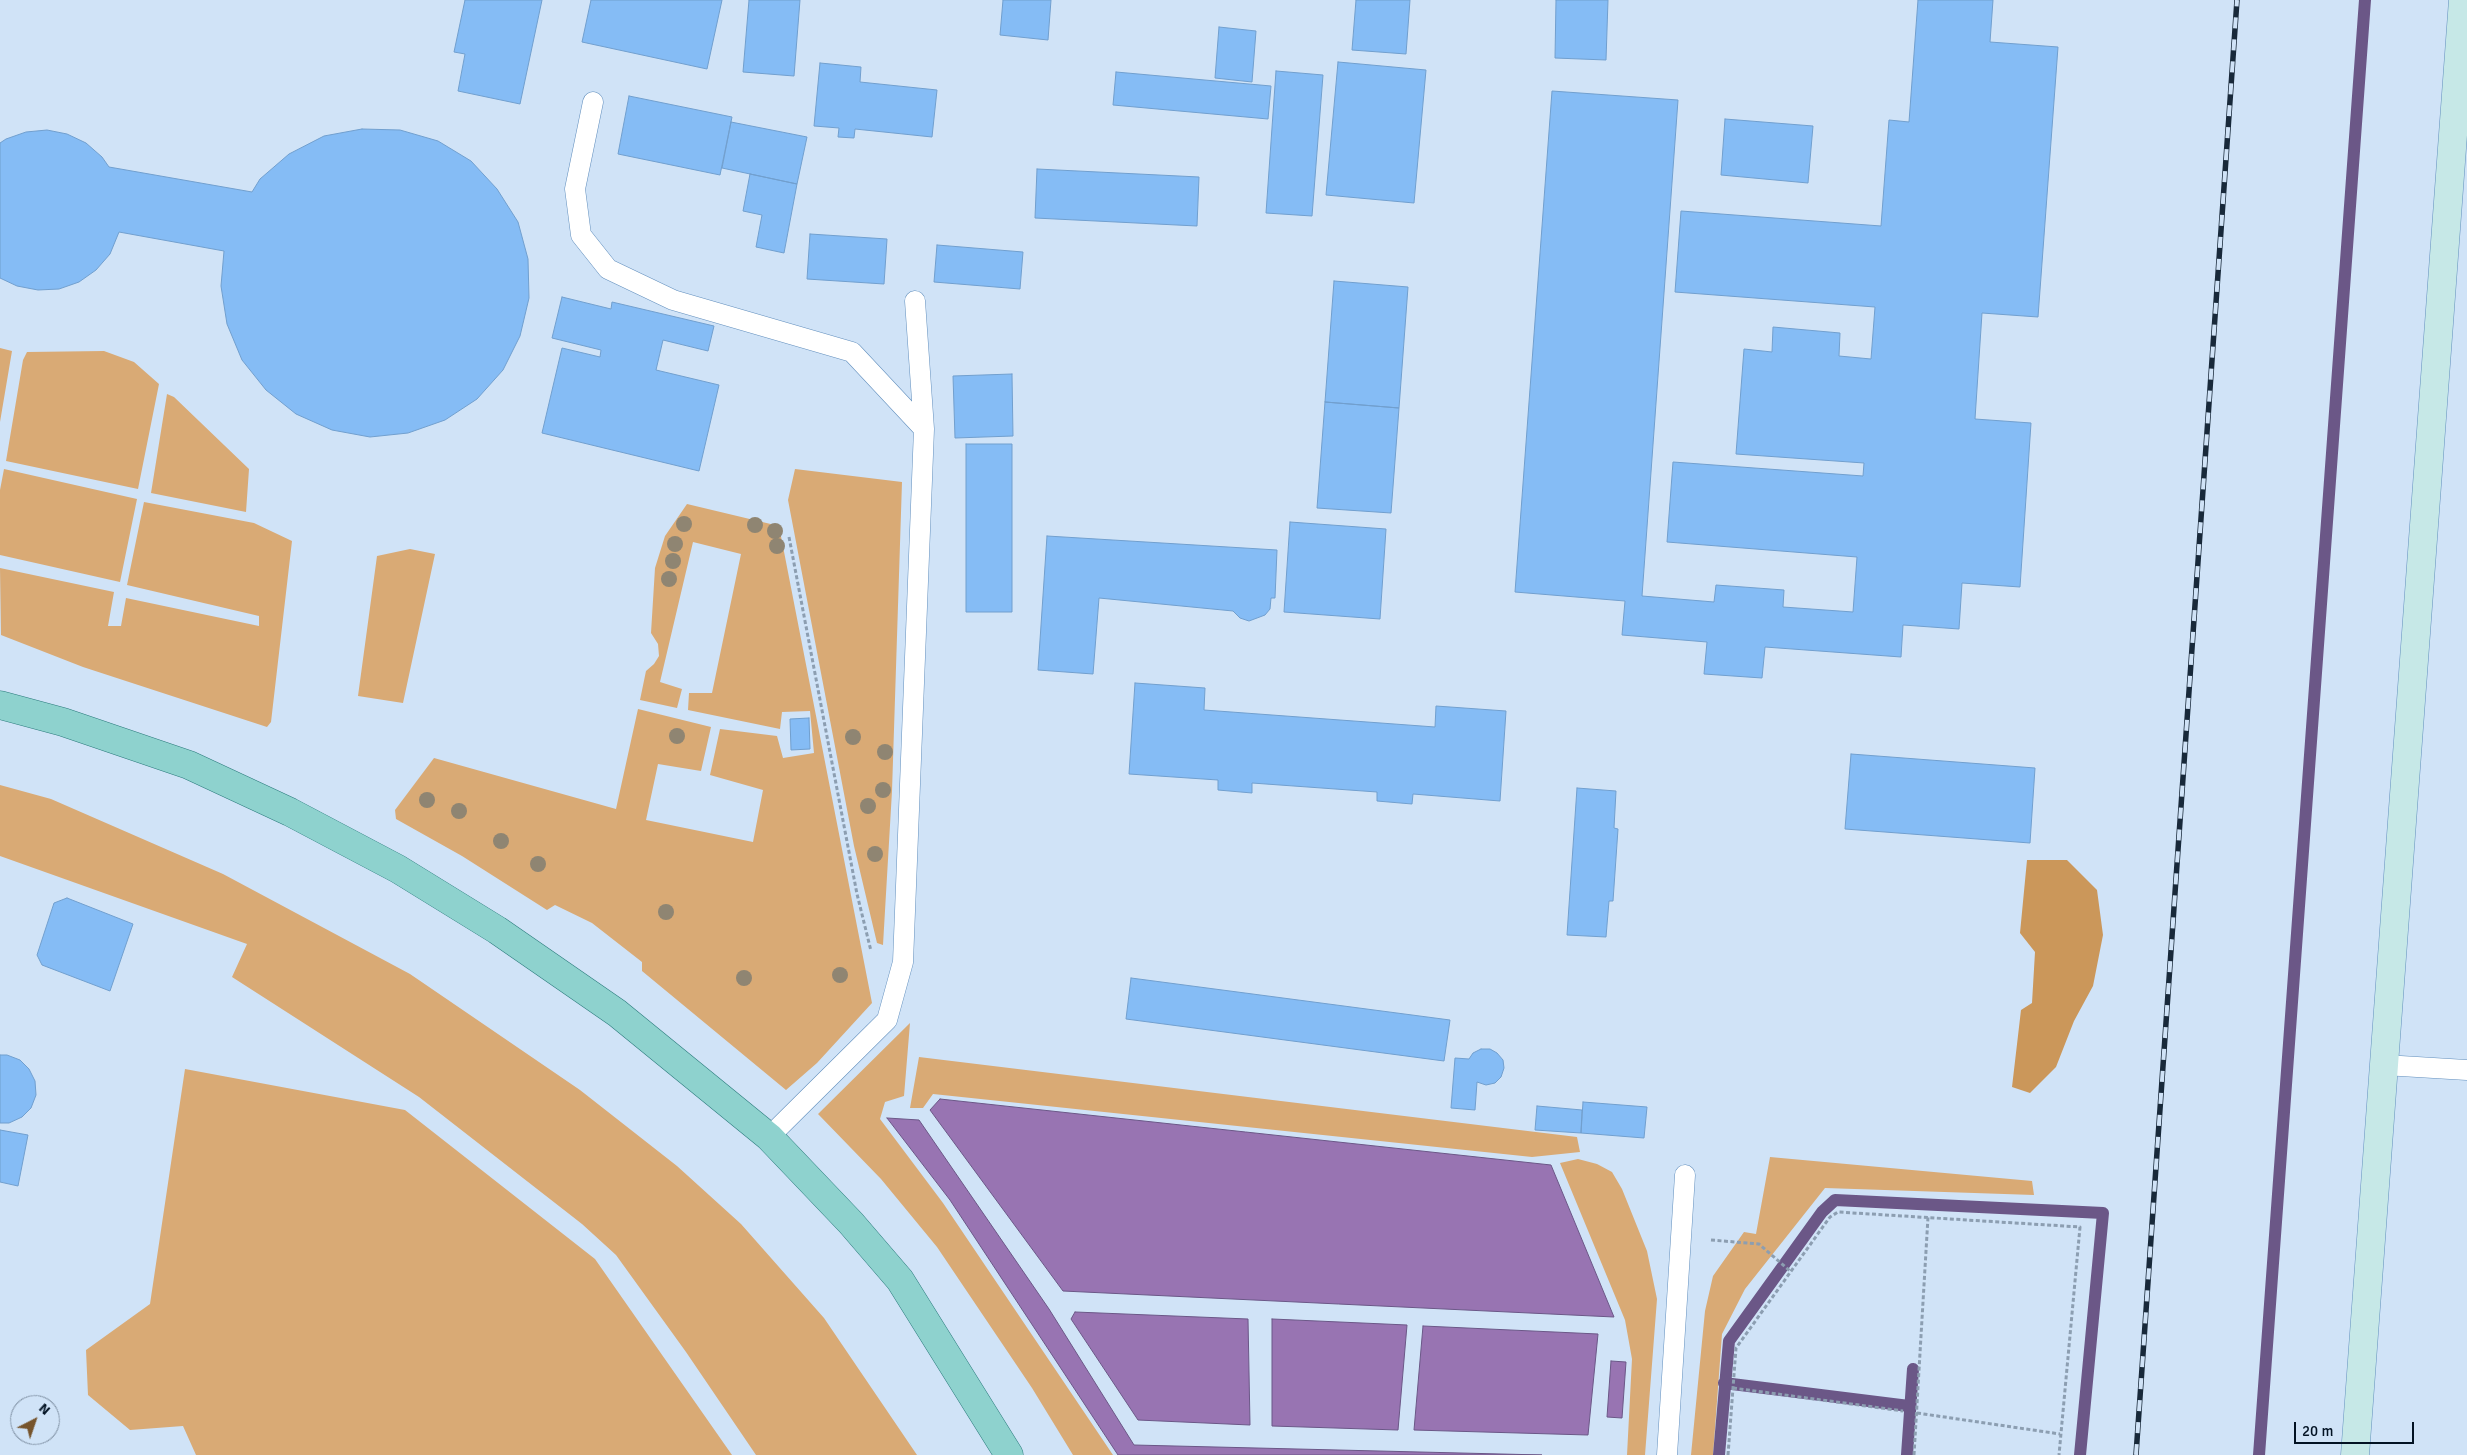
<!DOCTYPE html>
<html>
<head>
<meta charset="utf-8">
<style>
	body { margin:0 }
	#map { position:relative; width:2467px; height:1455px; overflow:hidden; background:#d0e3f7; font-family:Signika,sans-serif }
	canvas { display:block }
	.north { position:absolute; left:10px; top:1395px; width:50px; height:50px; box-sizing:border-box; background:#d0e3f7; border:1px solid #7e8fa2; border-radius:50%; rotate:41deg; font-size:14px; font-weight:700; line-height:20px; text-align:center; color:#021223 }
	.north::after { content:''; display:block; margin:auto; width:18px; height:22px; background:#76542c; clip-path:polygon(50% 0,100% 100%,50% 72%,0 100%) }
	.scale { position:absolute; left:2294px; top:1422px; width:120px; height:22px; box-sizing:border-box; border:2px solid #021223; border-top:0; padding-left:6px; font-size:15px; line-height:18px; white-space:nowrap; color:#021223; -webkit-text-stroke:4px #d0e3f7; paint-order:stroke }
</style>
</head>
<body>
<div id="map">
<canvas width="2467" height="1455"></canvas>
<div class="north">N</div>
<div class="scale">20 m</div>
</div>
<script>
const ctx = document.querySelector('canvas').getContext('2d');
ctx.lineJoin = 'round';
function fillPath(path, color) {
  ctx.fillStyle = color;
  ctx.fill(path, 'evenodd');
}
function shape(rows) {
  const path = new Path2D();
  for (const r of rows) {
    path.moveTo(r[0], r[1]);
    for (let i = 2; i < r.length; i += 2) path.lineTo(r[i], r[i + 1]);
  }
  return path;
}
function stroke(path, color, width, dash) {
  ctx.strokeStyle = color;
  ctx.lineWidth = width;
  ctx.lineCap = dash ? 'butt' : 'round';
  ctx.setLineDash(dash || []);
  ctx.stroke(path);
}
const green = shape([
	[0,348,12,351,0,422],
	[104,351,134,362,159,384,138,489,6,461,23,360,27,352],
	[167,394,174,397,249,469,246,512,151,493],
	[4,469,137,499,120,582,0,555,0,490],
	[795,469,902,482,892,791,883,945,877,943,854,846,788,500],
	[144,502,254,523,292,541,271,722,267,727,83,667,1,635,0,568,114,592,108,626,121,626,126,598,259,626,259,616,127,585],
	[687,504,779,526,872,1003,817,1063,786,1090,642,971,642,962,592,923,555,905,547,910,462,856,396,819,395,810,434,758,616,809,638,709,711,727,701,771,658,764,646,820,753,842,763,790,710,775,720,729,777,736,783,758,814,753,810,711,782,712,780,729,688,710,689,693,712,693,741,554,693,542,660,682,682,689,677,708,640,700,646,671,654,664,659,656,658,644,651,633,655,568,665,536],
	[410,549,435,554,403,703,358,696,377,556],
	[0,785,51,799,223,874,410,974,580,1090,677,1166,741,1224,824,1318,917,1455,756,1455,686,1352,616,1255,582,1224,419,1097,232,977,247,944,0,856],
	[910,1023,904,1096,885,1102,880,1119,943,1203,1113,1455,1073,1455,1032,1388,937,1247,881,1179,818,1114],
	[919,1057,1577,1137,1580,1152,1532,1157,933,1094,923,1108,910,1108],
	[185,1069,405,1110,595,1259,732,1455,196,1455,183,1426,130,1430,88,1395,86,1350,150,1304],
	[1770,1157,2032,1181,2034,1195,1825,1188,1745,1289,1722,1334,1713,1455,1691,1455,1705,1311,1713,1276,1744,1232,1756,1234],
	[1578,1159,1597,1164,1612,1172,1622,1189,1647,1251,1657,1299,1645,1455,1627,1455,1632,1359,1625,1320,1560,1163]
]);
const forest = shape([
	[2027,860,2067,860,2097,890,2103,935,2093,986,2074,1021,2056,1067,2030,1093,2012,1087,2021,1010,2032,1003,2035,952,2020,933]
]);
const water = shape([
	[940,1099,1551,1165,1614,1317,1063,1291,930,1110,940,1099],
	[887,1118,919,1120,1049,1309,1134,1445,1542,1455,1118,1455,950,1200,887,1118],
	[1075,1312,1248,1319,1250,1425,1138,1420,1071,1319,1075,1312],
	[1272,1319,1407,1325,1398,1430,1272,1426,1272,1319],
	[1423,1326,1598,1334,1588,1435,1414,1430,1423,1326],
	[1611,1361,1626,1362,1622,1418,1607,1417,1611,1361]
]);
const stream = shape([
	[1724,1383,1909,1406],
	[1719,1455,1729,1341,1822,1212,1835,1200,2103,1213,2080,1455],
	[1907,1455,1913,1369],
	[2259,1455,2365,0]
]);
const building = shape([
	[465,0,542,0,520,104,458,91,465,54,454,52,465,0],
	[591,0,722,0,707,69,582,42,591,0],
	[749,0,800,0,794,76,743,72,749,0],
	[1003,0,1051,0,1048,40,1000,35,1003,0],
	[1356,0,1410,0,1406,54,1352,50,1356,0],
	[1556,0,1608,0,1606,60,1555,58,1556,0],
	[1918,0,1993,0,1990,42,2058,47,2038,317,1982,313,1975,419,2031,423,2020,587,1962,583,1959,629,1903,625,1901,657,1765,647,1762,678,1704,674,1707,642,1622,635,1625,601,1515,592,1552,91,1678,100,1642,596,1714,602,1716,585,1784,590,1783,607,1853,612,1857,557,1667,542,1673,462,1863,476,1864,463,1736,454,1744,349,1772,352,1773,327,1840,333,1839,356,1871,359,1875,307,1675,292,1681,211,1881,226,1889,120,1909,122,1918,0],
	[1219,27,1256,31,1252,82,1215,78,1219,27],
	[1338,62,1426,70,1414,203,1326,195,1338,62],
	[820,63,861,67,860,82,937,90,932,137,855,129,854,138,838,137,839,128,814,126,820,63],
	[1276,71,1323,75,1312,216,1266,213,1276,71],
	[1116,72,1271,86,1268,119,1113,105,1116,72],
	[629,96,732,117,720,175,618,154,629,96],
	[1725,119,1813,126,1808,183,1721,175,1725,119],
	[731,122,807,137,797,184,722,168,731,122],
	[362,129,400,130,438,141,471,161,497,189,518,222,528,259,529,298,520,336,503,370,477,399,445,420,408,433,370,437,332,430,296,414,266,390,242,360,227,324,221,286,224,251,119,232,110,254,96,270,79,282,59,289,38,290,17,286,0,278,0,143,6,139,26,132,47,130,67,134,86,143,102,157,109,167,252,192,260,179,289,154,324,136,362,129],
	[1037,169,1199,177,1197,226,1035,218,1037,169],
	[750,174,797,184,784,253,756,247,762,215,743,211,750,174],
	[810,234,887,239,884,284,807,279,810,234],
	[937,245,1023,252,1020,289,934,282,937,245],
	[1334,281,1408,287,1399,408,1325,402,1334,281],
	[562,297,611,309,612,302,714,326,708,351,663,340,656,370,719,385,699,471,542,433,562,348,600,357,601,350,552,338,562,297],
	[1012,374,1013,436,955,438,953,376,1012,374],
	[1325,402,1399,408,1391,513,1317,508,1325,402],
	[966,444,1012,444,1012,612,966,612,966,444],
	[1290,522,1386,529,1380,619,1284,612,1290,522],
	[1047,536,1277,550,1275,598,1271,598,1270,609,1265,615,1249,621,1240,618,1233,611,1099,598,1093,674,1038,670,1047,536],
	[1135,683,1205,688,1204,710,1435,727,1436,706,1506,711,1500,801,1413,794,1412,804,1377,801,1377,792,1252,783,1252,793,1218,790,1218,780,1129,774,1135,683],
	[809,718,810,749,791,750,790,719,809,718],
	[1851,754,2035,768,2030,843,1845,829,1851,754],
	[1577,788,1616,791,1614,828,1618,829,1613,901,1609,901,1606,937,1567,935,1577,788],
	[67,898,133,924,110,991,42,965,37,955,54,903,67,898],
	[1131,978,1450,1020,1444,1061,1126,1019,1131,978],
	[1481,1049,1490,1049,1497,1053,1503,1060,1504,1068,1501,1077,1495,1083,1486,1085,1477,1082,1475,1110,1451,1108,1455,1058,1469,1059,1473,1053,1481,1049],
	[0,1055,7,1055,20,1060,29,1069,35,1081,36,1095,31,1108,22,1117,9,1123,0,1123,0,1055],
	[1583,1102,1647,1107,1644,1138,1581,1133,1583,1102],
	[1537,1106,1582,1110,1581,1133,1535,1130,1537,1106],
	[0,1130,28,1135,18,1186,0,1182,0,1130]
]);
const path = shape([
	[789,537,857,894,871,951],
	[1711,1240,1759,1244,1790,1271],
	[1733,1388,1903,1411],
	[1917,1413,2060,1434],
	[1728,1455,1736,1348,1830,1217,1838,1212,2080,1227,2059,1455],
	[1914,1455,1928,1217]
]);
const lane = shape([
	[593,102,575,189,581,235,608,269,673,300,852,352,924,429],
	[2384,1065,2467,1070],
	[769,1137,887,1020,903,962,924,429,915,301],
	[1667,1455,1685,1175]
]);
const secondary = shape([
	[2355,1455,2463,0]
]);
const primary = shape([
	[0,705,63,722,189,765,290,812,398,869,497,930,617,1013,769,1137,851,1223,900,1280,1009,1455]
]);
const rail = shape([
	[2136,1455,2237,0]
]);
const trees = [
	[684,524],
	[755,525],
	[775,531],
	[675,544],
	[777,546],
	[673,561],
	[669,579],
	[677,736],
	[853,737],
	[885,752],
	[883,790],
	[427,800],
	[868,806],
	[459,811],
	[501,841],
	[875,854],
	[538,864],
	[666,912],
	[840,975],
	[744,978]
];
fillPath(green, '#d9aa75');
fillPath(forest, '#cb975a');
fillPath(water, '#9874b2');
stroke(water, '#6b5787', 1);
stroke(stream, '#6b5787', 12);
fillPath(building, '#85bcf5');
stroke(building, '#719fce', 1);
stroke(lane, '#628fbd', 21);
stroke(secondary, '#628fbd', 29);
stroke(primary, '#2c7b7d', 29);
stroke(path, '#8c9eb1', 3, [4, 2.5]);
stroke(lane, '#fff', 20);
stroke(secondary, '#c6e8e7', 28);
stroke(primary, '#8ed2ce', 28);
stroke(rail, '#18293a', 5.5);
stroke(rail, '#d0e3f7', 4, [11]);
ctx.fillStyle = '#8f8572';
for (const [x, y] of trees) {
  ctx.beginPath();
  ctx.arc(x, y, 8, 0, 2 * Math.PI);
  ctx.fill();
}
</script>
</body>
</html>
